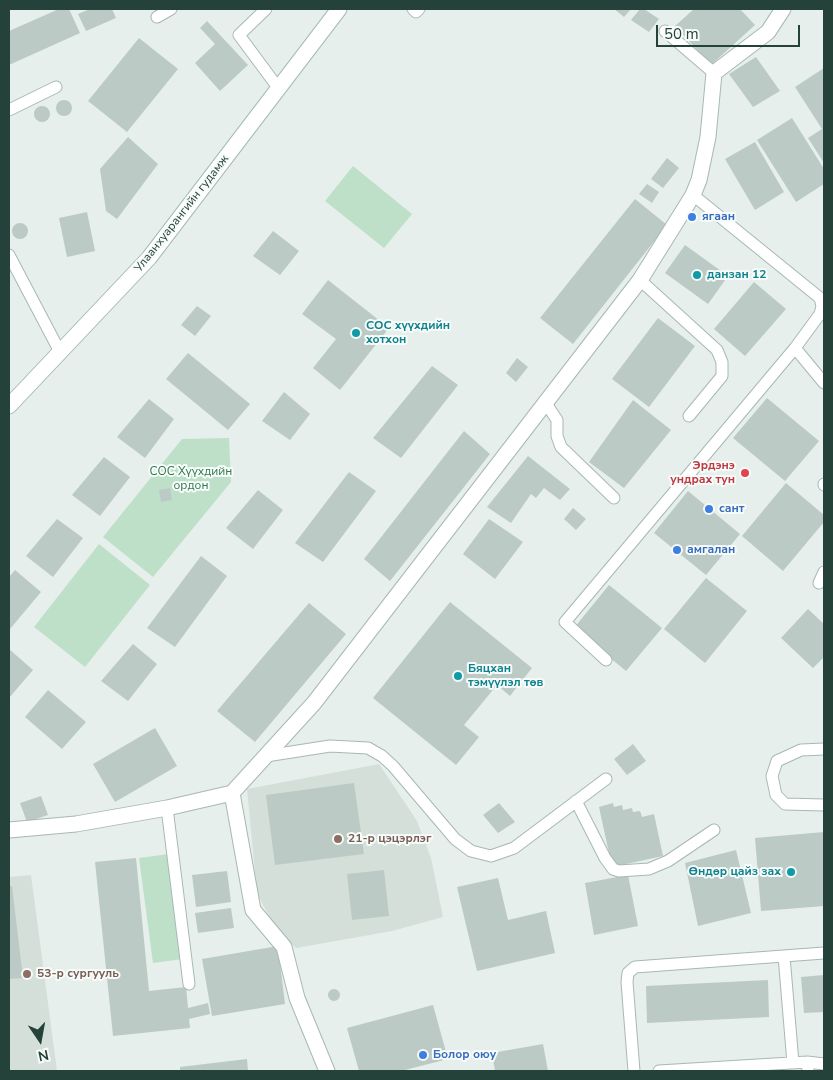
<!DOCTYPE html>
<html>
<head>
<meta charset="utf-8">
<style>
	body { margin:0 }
	#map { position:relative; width:833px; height:1080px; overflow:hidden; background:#e6efeb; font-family:"Nunito Sans",sans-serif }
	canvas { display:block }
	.frame { position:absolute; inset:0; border:10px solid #24423a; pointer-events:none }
	.north { position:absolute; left:15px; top:1015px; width:50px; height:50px; -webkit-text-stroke:4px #f7fbf9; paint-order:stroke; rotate:168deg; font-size:14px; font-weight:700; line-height:20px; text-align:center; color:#24423a }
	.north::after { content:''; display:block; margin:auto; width:18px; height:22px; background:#24423a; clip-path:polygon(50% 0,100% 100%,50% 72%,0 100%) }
	.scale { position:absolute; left:656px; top:25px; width:144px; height:22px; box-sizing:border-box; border:2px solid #24423a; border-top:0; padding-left:6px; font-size:15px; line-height:18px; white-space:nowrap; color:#24423a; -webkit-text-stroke:4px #f7fbf9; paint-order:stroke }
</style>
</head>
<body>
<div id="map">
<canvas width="833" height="1080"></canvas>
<div class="frame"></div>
<div class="north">N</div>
<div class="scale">50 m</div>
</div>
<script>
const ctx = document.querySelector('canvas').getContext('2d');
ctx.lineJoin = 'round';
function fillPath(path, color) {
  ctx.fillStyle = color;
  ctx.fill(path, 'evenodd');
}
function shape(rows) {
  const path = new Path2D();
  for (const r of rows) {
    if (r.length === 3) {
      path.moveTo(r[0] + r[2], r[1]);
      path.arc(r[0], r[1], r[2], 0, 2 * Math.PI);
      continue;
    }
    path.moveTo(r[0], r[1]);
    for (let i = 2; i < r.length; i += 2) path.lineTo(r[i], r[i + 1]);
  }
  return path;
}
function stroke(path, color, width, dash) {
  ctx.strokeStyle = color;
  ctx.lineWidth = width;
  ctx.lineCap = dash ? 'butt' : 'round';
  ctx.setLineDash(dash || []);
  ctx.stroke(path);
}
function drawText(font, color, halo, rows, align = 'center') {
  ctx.font = font + ' "Nunito Sans",sans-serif';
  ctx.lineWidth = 4;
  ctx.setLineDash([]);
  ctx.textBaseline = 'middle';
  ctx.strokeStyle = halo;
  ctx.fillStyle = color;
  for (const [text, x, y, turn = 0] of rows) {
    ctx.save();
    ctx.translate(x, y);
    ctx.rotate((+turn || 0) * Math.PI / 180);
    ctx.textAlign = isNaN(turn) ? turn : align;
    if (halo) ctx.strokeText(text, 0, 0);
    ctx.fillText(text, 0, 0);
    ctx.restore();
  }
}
const built = shape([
	[379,764,417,821,431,858,443,917,392,931,296,948,276,930,257,893,247,789],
	[31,875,57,1071,9,1071,9,877]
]);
const green = shape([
	[353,166,412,214,384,248,325,201],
	[229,438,231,482,153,577,103,537,182,439],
	[99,544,150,585,85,667,34,627],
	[169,854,183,959,153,963,139,858]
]);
const building = shape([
	[59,9,69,9,80,33,9,65,9,31],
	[90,9,112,9,116,18,86,31,78,14],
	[614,9,631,9,624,17],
	[640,9,644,9,659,19,649,32,631,20],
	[694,9,740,9,755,25,711,65,675,26],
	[207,21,248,65,220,91,195,63,215,44,200,28],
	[139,38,178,69,127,132,88,101],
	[756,57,780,91,753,107,729,74],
	[824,68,824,163,808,138,822,129,795,87],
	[64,108,8],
	[42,114,8],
	[792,118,824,169,824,184,796,202,757,140],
	[128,137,158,164,117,219,106,211,100,169],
	[755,142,784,192,755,210,725,159],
	[667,158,679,168,663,188,651,179],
	[647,184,659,192,652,203,639,194],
	[635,199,667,225,573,344,540,318],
	[87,212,95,251,67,257,59,218],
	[20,231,8],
	[273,231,299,251,280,275,253,256],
	[685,245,728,276,708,304,665,273],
	[328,280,389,328,340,390,313,368,336,339,302,314],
	[754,282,786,309,745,356,714,329],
	[197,306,211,316,195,336,181,325],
	[658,318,695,346,649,407,612,379],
	[188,353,250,404,228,430,166,379],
	[517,358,528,367,516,382,506,373],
	[432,366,458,385,401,458,373,438],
	[284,392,310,414,290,440,262,421],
	[767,398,819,441,785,481,733,438],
	[149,399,174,419,145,458,117,437],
	[633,400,671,430,624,488,589,462],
	[464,431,490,454,390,581,364,559],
	[528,456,570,489,560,500,544,488,536,498,531,494,511,523,487,507],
	[104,457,130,477,100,516,72,495],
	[349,472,376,491,323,562,295,543],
	[786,483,824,515,824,522,783,571,742,536],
	[170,488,172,500,161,502,159,490],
	[258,490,283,510,253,549,226,528],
	[688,491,740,534,706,575,654,533],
	[573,508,586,519,576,530,564,519],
	[57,519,83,538,53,577,26,556],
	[489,519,523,542,495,579,463,554],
	[201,556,227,576,175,647,147,628],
	[15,570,41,592,10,629,9,577],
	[706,578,747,611,705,663,664,629],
	[609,585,662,628,626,671,574,628],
	[450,602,532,668,510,696,497,685,464,725,479,737,456,765,373,698],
	[309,603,346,634,255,742,217,711],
	[808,609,824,624,824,657,813,668,781,638],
	[133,644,157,664,128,701,101,681],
	[9,649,33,670,9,698],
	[48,690,86,722,62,749,25,717],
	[155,728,177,766,115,802,93,764],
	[633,744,646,761,627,775,614,759],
	[354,783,364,854,275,865,266,795],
	[41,796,48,815,27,822,20,803],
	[499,803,515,822,498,833,483,815],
	[613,803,614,807,622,805,623,810,632,808,633,812,640,811,642,817,654,814,663,856,612,867,599,807],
	[824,832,824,906,761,911,755,838],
	[736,850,751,913,698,926,685,863],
	[136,858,149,991,186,987,188,1008,208,1003,210,1014,189,1019,190,1028,113,1036,95,862],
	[384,870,389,916,352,920,347,874],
	[227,871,231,902,196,907,192,875],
	[628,875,638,926,594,935,585,883],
	[498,878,508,920,546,911,555,953,477,971,457,887],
	[9,886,12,886,23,978,9,979],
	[231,908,234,928,198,933,195,913],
	[278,946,285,1004,212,1016,202,959],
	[824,975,824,1012,804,1013,801,977],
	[768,980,769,1017,647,1023,646,986],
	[334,995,6],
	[433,1005,448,1059,401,1071,359,1071,347,1028],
	[543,1044,548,1071,495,1071,492,1053],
	[247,1059,248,1071,180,1071,180,1067]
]);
const service = shape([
	[266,9,239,35,279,89],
	[413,9,416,12,419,9],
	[157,17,171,9],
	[665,31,714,73],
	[9,110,56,87],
	[9,255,60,352],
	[640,280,717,350,722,362,722,376,689,416],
	[795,348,824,383],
	[545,402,557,420,557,436,561,447,614,498],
	[824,485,824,484],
	[819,583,824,572],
	[606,660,565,622,795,348,820,314,822,306,820,298,693,195],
	[824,749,801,750,777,761,772,776,776,795,785,804,824,805],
	[266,756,330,746,368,748,382,756,393,766,455,839,471,851,491,856,514,848,606,779],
	[576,801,605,858,613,869,619,871,649,869,668,861,714,830],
	[167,808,189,984],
	[784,956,793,1063],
	[634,1071,627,982,628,973,635,967,824,953],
	[659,1071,807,1062],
	[808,1071,807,1062,824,1064]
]);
const minor = shape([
	[9,830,76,824,167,808,232,793],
	[327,1071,297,998,284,947,253,910,232,793,314,703,640,280,693,195,699,180,708,137,714,73,768,32,783,9]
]);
const secondary = shape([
	[9,406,149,258,339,9]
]);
const markers = [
	[692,217,5,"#3f7fe0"],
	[697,275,5,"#0f9aa8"],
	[356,333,5,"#0f9aa8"],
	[745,473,5,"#e0444e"],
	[709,509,5,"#3f7fe0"],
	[677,550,5,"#3f7fe0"],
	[458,676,5,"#0f9aa8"],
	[338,839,5,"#8d6e63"],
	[791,872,5,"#0f9aa8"],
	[27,974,5,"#8d6e63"],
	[423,1055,5,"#3f7fe0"]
];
const streetNames = [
	["Улаанхуарангийн гудамж",182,214,-52]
];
const shopNames = [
	["ягаан",702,217],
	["сант",719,509],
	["амгалан",687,550],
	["Болор оюу",433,1055]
];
const cultureNames = [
	["данзан 12",707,275],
	["СОС хүүхдийн",366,326],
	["хотхон",366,340],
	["Бяцхан",468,669],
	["тэмүүлэл төв",468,683],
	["Өндөр цайз зах",781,872,"right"]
];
const healthNames = [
	["Эрдэнэ",735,466],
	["ундрах тун",735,480]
];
const parkNames = [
	["СОС Хүүхдийн",191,472],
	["ордон",191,486]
];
const educationNames = [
	["21-р цэцэрлэг",348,839],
	["53-р сургууль",37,974]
];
fillPath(built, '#d4dfda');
fillPath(green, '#bfe0c8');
fillPath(building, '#bbcac4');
stroke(service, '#a8b8b2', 13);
stroke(minor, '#a8b8b2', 17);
stroke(secondary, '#a4bbb3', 17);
stroke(service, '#fff', 11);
stroke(minor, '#fff', 15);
stroke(secondary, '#fff', 15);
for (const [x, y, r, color] of markers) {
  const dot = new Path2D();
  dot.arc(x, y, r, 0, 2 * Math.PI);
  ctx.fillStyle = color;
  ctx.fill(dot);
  stroke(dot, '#f7fbf9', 2);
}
drawText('12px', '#24423a', '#f7fbf9', streetNames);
drawText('bold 12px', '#366cbe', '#f7fbf9', shopNames, 'left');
drawText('bold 12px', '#0d838f', '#f7fbf9', cultureNames, 'left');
drawText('bold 12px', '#be3a42', '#f7fbf9', healthNames, 'right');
drawText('12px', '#2d7a4b', '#f7fbf9', parkNames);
drawText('bold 12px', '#785e54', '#f7fbf9', educationNames, 'left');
</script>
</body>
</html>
